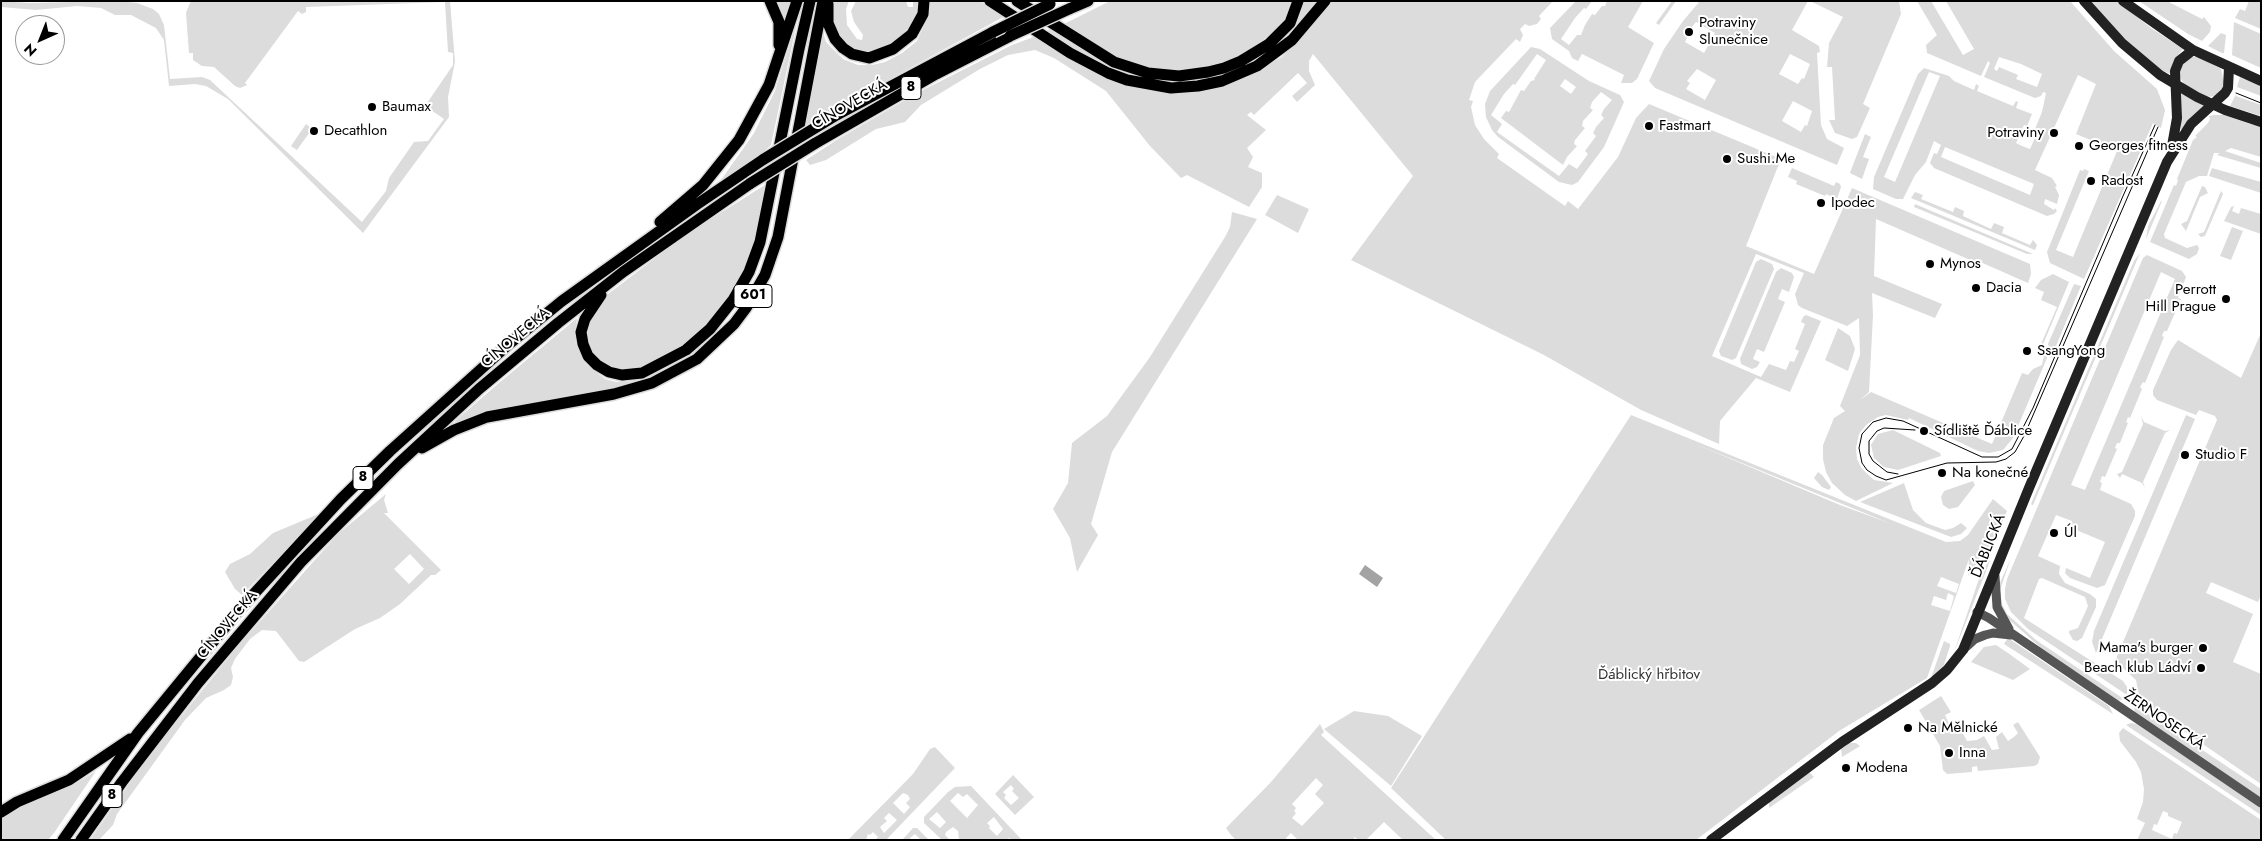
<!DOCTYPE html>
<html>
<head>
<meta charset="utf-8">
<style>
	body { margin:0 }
	#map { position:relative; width:2262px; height:841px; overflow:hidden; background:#fff; font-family:Jost,sans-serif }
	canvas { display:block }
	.frame { position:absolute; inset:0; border:2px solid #000; pointer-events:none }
	.north { position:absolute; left:15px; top:15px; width:50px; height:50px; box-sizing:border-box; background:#fff; border:1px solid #999; border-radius:50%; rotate:224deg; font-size:14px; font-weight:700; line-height:20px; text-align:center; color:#000 }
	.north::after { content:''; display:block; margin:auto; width:18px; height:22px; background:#000; clip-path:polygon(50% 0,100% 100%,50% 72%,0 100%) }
</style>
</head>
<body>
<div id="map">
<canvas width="2262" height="841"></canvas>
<div class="frame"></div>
<div class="north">N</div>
</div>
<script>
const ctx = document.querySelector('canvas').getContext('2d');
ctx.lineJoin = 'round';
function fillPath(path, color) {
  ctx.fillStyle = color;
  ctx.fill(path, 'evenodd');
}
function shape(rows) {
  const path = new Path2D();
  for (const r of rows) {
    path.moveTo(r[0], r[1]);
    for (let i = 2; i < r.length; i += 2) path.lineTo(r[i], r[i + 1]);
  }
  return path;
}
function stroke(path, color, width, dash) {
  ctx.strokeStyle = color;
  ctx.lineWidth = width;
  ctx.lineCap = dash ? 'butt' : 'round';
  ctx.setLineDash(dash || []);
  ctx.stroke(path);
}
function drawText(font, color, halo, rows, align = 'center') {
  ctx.font = font + ' Jost,sans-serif';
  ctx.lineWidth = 4;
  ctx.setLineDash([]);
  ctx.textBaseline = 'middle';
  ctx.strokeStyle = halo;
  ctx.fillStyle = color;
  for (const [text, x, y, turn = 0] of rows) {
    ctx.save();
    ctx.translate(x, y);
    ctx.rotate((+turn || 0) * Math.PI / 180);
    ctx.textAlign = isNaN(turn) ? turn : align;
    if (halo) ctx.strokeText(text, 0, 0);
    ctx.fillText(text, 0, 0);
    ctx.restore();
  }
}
const green = shape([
	[1,1,29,3,118,1,137,3,153,9,159,14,164,25,170,79,202,77,210,80,362,222,386,191,389,178,414,142,428,141,444,119,425,106,453,65,453,53,448,52,445,2,306,7,306,12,302,14,298,11,245,83,247,85,240,88,235,86,214,67,202,66,193,60,193,53,189,53,186,13,190,3,191,1,450,1,455,62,448,97,449,117,363,233,228,99,206,86,195,84,169,86,164,40,156,28,131,15,115,15,101,8,77,6,36,10,1,7],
	[777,1,793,1,785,25,784,16],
	[833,1,849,1,846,9,847,25,857,39,862,40,863,35,854,22,851,11,856,1,906,1,908,7,913,7,913,1,917,1,918,12,910,27,893,43,875,51,861,53,841,42,831,17],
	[929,1,980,1,1005,16,804,126,823,32,826,42,843,59,858,65,872,65,885,62,902,53,917,41,930,13],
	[1110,1,1291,1,1283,22,1275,31,1244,53,1209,67,1173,71,1148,67,1122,59,1062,25],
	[1303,1,1319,1,1295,31,1265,56,1226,75,1200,82,1160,83,1131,77,1091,60,1045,32,1052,28,1102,60,1202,77,1291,30,1299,14],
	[1331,1,1553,1,1539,16,1541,19,1537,24,1529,26,1525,24,1520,29,1523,35,1520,42,1516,39,1475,82,1469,100,1473,101,1471,107,1475,125,1484,139,1499,154,1497,158,1565,206,1568,201,1578,209,1618,157,1636,118,1649,104,1781,159,1746,246,1814,274,1852,188,2030,264,2031,274,2028,283,1978,261,1977,263,1876,219,1874,276,1942,304,1935,318,1872,293,1873,315,1869,392,1860,400,1871,392,1992,444,2022,373,2028,375,2033,369,2042,365,2045,350,2047,358,2013,438,2003,450,1989,453,1978,451,1909,418,1908,420,1886,415,1878,417,1866,425,1859,434,1856,448,1857,459,1862,469,1874,480,1893,483,1856,501,1845,495,1832,483,1826,472,1823,459,1823,445,1834,418,1845,411,1840,406,1860,355,1859,318,1847,326,1802,308,1798,305,1795,294,1804,273,1756,254,1712,356,1761,377,1769,364,1786,370,1790,361,1794,362,1799,351,1795,349,1805,324,1801,322,1803,317,1806,315,1821,321,1790,392,1756,378,1720,421,1719,444,1641,410,1544,355,1351,260,1413,176,1313,54,1309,61,1309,71,1315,85,1297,102,1292,96,1307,83,1298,73,1254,115,1251,112,1247,115,1266,130,1247,148,1253,157,1248,167,1262,173,1262,187,1249,207,1187,175,1181,178,1150,146,1106,91,1054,58,1035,50,1008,55,980,69,921,105,905,122,876,129,826,160,810,165,806,160,838,139,919,92,1012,45,1036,36,1107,79,1150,91,1181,94,1220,87,1250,75,1282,57],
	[1576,1,1592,1,1586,9,1584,8,1575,18,1561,39,1569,45,1577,35,1581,35,1585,25,1592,14,1595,15,1602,6,1605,6,1607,1,1643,1,1628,27,1654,43,1637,79,1632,83,1621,83,1624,75,1582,54,1578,61,1572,58,1569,51,1552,39,1550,28],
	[1672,1,1676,1,1659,25,1656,23],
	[1700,1,1808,1,1792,30,1819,46,1820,52,1817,53,1821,125,1827,139,1844,148,1837,165,1655,88,1649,81,1664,49,1683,21],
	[1696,22,1715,33,1704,53,1685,42,1688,36,1686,34],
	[1790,54,1810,64,1804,79,1802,78,1798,84,1779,74],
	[1697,69,1716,80,1705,100,1686,89,1690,83,1687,81],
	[1793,101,1812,111,1807,126,1805,125,1801,132,1782,121],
	[1810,1,1899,1,1901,14,1863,104,1870,108,1857,137,1852,139,1835,133,1829,120,1835,120,1832,67,1827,67,1829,43,1843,17],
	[1917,1,1931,1,1963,55,1974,49,1946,1,2070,1,2114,51,2157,89,2165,110,2161,128,2153,123,2084,279,2050,263,2047,252,2080,170,2083,171,2084,169,2089,171,2056,250,2073,257,2117,151,2076,134,2096,84,2078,75,2035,170,2052,178,2057,186,2055,187,2059,195,2057,204,2045,199,2044,204,2054,210,2055,208,2057,211,2054,214,2047,216,1934,168,1930,163,1934,153,1937,154,1941,145,1934,141,1926,162,1915,175,1903,199,1896,199,1873,189,1874,177,1918,74,1924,68,1949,76,1954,81,1974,90,1976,84,1979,86,1977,91,2013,106,2016,101,2018,102,2016,108,2032,114,2027,126,2024,125,2016,143,2022,146,2030,149,2038,131,2035,129,2042,112,2046,93,2043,92,2041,96,2035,98,1984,77,1990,63,1988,61,1981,76,1927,53,1926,45,1937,35],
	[1999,57,2021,64,2042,74,2037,87,2016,79,2018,75,1999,67,1997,71,1994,69],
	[1929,72,1940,76,1895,182,1884,177],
	[1945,147,2034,184,2030,195,1941,157],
	[2088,1,2117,1,2151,28,2183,49,2174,60,2170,74,2163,71,2120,35],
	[2139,1,2167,1,2202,19,2204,17,2211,26,2210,32,2202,41,2188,34],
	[2249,1,2261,1,2261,29,2235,18,2240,9,2245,11],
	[797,22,771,145,759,156,719,183,754,133,775,91],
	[2234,22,2261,34,2261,68,2232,55],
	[2221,33,2226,35,2224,53,2222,53,2208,46],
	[1531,47,1540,49,1589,81,1620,95,1624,102,1604,147,1578,182,1572,185,1559,182,1498,137,1492,130,1486,117,1485,104,1490,91],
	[1537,54,1546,60,1534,79,1535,80,1531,81,1524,91,1521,90,1509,112,1506,111,1501,118,1563,165,1567,157,1577,146,1574,144,1575,140,1585,128,1582,126,1583,121,1593,110,1590,108,1592,102,1601,92,1612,100,1604,109,1601,115,1604,118,1596,127,1593,133,1596,136,1585,151,1588,154,1577,169,1569,164,1559,176,1497,132,1502,124,1491,115,1504,94,1513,84,1515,85],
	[1565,79,1576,87,1571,94,1560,86],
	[2191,57,2199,57,2221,69,2224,82,2223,88,2215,96,2207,97,2185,85,2181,79,2179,74,2181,66],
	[2240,77,2261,85,2261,96,2237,87],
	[2182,93,2205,105,2181,130,2179,94],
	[2236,94,2236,96,2261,105,2261,116,2230,106],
	[2214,115,2224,115,2250,124,2261,126,2261,157,2231,148,2225,151,2261,163,2261,168,2217,155,2220,153,2214,153,2207,176,2199,176,2186,182,2164,234,2165,238,2187,248,2197,245,2199,248,2197,254,2189,259,2150,242,2174,185,2176,186,2178,180,2177,179,2193,140,2197,137,2195,136,2208,123,2210,119,2209,116],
	[306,124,312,129,297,150,291,146],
	[1865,134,1871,137,1863,157,1869,159,1862,179,1850,173,1851,170],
	[1792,168,1834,186,1836,182,1840,184,1841,187,1837,199,1826,194,1825,196,1796,184,1797,181,1788,177],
	[2212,168,2261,182,2261,193,2209,176],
	[768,183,752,255,743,276,714,318,685,345,657,361,634,370,612,370,588,351,585,325,600,300,687,234],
	[2202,186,2205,187,2208,193,2200,197,2186,231,2181,224,2187,221],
	[2221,191,2223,194,2205,236,2201,237,2198,234,2204,232],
	[1915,192,1923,195,1921,199,1953,212,1955,207,1964,211,1963,216,1991,229,1994,223,2004,227,2002,233,2030,245,2033,240,2037,245,2035,250,1911,198],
	[1277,195,1309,209,1298,233,1265,215],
	[2161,201,2162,201,2146,239,2148,226],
	[1915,204,2033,254,2027,254,1914,207],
	[2234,206,2232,211,2239,214,2241,208,2261,214,2261,234,2224,221,2231,207],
	[1232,212,1257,219,1112,452,1091,524,1098,535,1077,572,1070,538,1053,509,1068,483,1072,443,1107,416,1150,357,1225,237,1230,227],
	[2232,227,2243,231,2231,260,2220,256],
	[2140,253,2033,505,2032,505,2031,504,2134,261],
	[2147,255,2182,271,2186,277,2178,298,2181,299,2167,331,2164,331,2162,336,2164,337,2145,383,2143,382,2140,387,2142,389,2130,418,2128,417,2126,422,2128,423,2120,443,2117,443,2115,448,2117,449,2105,477,2102,476,2100,482,2102,483,2100,490,2131,504,2135,511,2135,516,2105,585,2097,588,2070,578,2065,573,2066,568,2090,578,2105,542,2069,527,2072,521,2056,515,2038,556,2060,566,2059,574,2065,583,2090,594,2096,599,2096,607,2082,638,2077,641,2073,640,2069,633,2069,631,2078,628,2085,613,2088,606,2085,597,2042,578,2039,579,2024,618,2123,681,2127,687,2127,695,2028,629,2011,612,2005,599,2005,589,2007,579,2143,258],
	[2161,272,2175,279,2085,490,2071,485],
	[1761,259,1772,264,1774,269,1736,358,1732,360,1721,356,1719,351,1756,262],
	[1781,268,1792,273,1794,277,1789,292,1782,289,1778,299,1785,302,1764,352,1757,349,1753,359,1760,362,1757,367,1752,369,1741,364,1740,359,1776,272],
	[2053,274,2069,282,2039,354,2038,351,2057,307,2041,300,2044,292,2035,288,2041,280],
	[2074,284,2081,286,2051,358,2048,344],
	[577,318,575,332,576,345,586,364,605,379,616,382,634,381,635,385,592,394,509,406,456,423,455,421,500,382],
	[1838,328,1850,336,1855,349,1848,371,1825,360],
	[2261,333,2261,595,2258,602,2211,582,2206,593,2253,614,2233,662,2261,674,2261,784,2140,701,2136,680,2115,661,2217,420,2215,416,2199,410,2196,415,2157,400,2153,395,2153,390,2171,350,2178,340,2241,378],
	[1631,415,1946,542,1960,541,1968,535,1993,499,2007,511,1993,543,1977,561,1972,576,1968,575,1969,559,1927,678,1839,731,1696,840,1446,840,1391,788],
	[1693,443,1889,523,1840,505],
	[1941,577,1959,584,1956,593,1937,586],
	[1948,593,1954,596,1950,611,1931,605,1934,596,1946,600],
	[2186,415,2195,419,2096,653,2092,642,2094,631],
	[2141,416,2144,422,2165,431,2170,430,2165,433,2143,482,2145,488,2142,483,2122,474,2120,478,2117,474,2122,472,2143,424],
	[1893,430,1940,453,1941,456,1898,470,1884,467,1874,458,1871,445,1878,434],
	[1818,472,1822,475,1831,487,1829,490,1822,487,1814,478],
	[1973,481,1975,485,1958,507,1949,509,1943,505,1941,497,1944,491],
	[1904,483,1913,510,1926,523,1945,530,1953,528,1961,523,1967,528,1961,534,1951,537,1860,502],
	[386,494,384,500,388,513,384,513,441,570,435,575,431,575,400,604,380,618,355,629,304,662,299,661,276,631,262,630,250,639,235,659,231,668,233,677,231,685,224,690,206,698,185,720,117,814,113,825,99,840,90,840,146,760,238,646,338,534],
	[410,554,424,569,409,584,394,569],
	[321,513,242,595,235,589,225,572,230,564,250,554,273,533],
	[2011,558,2000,590,2002,604,2007,614,2036,640,2124,699,2118,701,2050,656,2005,616,1999,605,1999,585],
	[1989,561,1990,561,1953,655,1981,573],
	[2008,638,2109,706,2113,714,2004,644],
	[1944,641,1950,644,1950,646,1943,668,1931,678],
	[1996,645,2008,653,2030,669,2013,680,1971,662,1984,647],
	[1941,696,1951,712,1945,715,1950,726,1957,722,1967,741,1977,740,1984,736,1992,750,1999,749,1996,737,2002,732,2008,741,2014,737,2018,733,2013,725,2018,722,2040,757,2038,764,2034,766,1978,771,1977,766,1972,767,1972,772,1947,774,1943,770,1940,746,1919,710],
	[2133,704,2261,789,2261,798,2135,713],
	[1354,711,1388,716,1422,736,1391,786,1324,729],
	[2131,723,2136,724,2261,807,2261,815,2126,725],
	[1320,724,1324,732,1321,735,1436,840,1403,840,1384,822,1366,840,1358,840,1355,837,1353,840,1298,840,1291,833,1286,838,1287,840,1236,840,1231,835,1226,828,1271,782],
	[1316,778,1323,785,1315,794,1324,803,1302,826,1292,818,1296,813,1294,811,1296,808,1292,804],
	[2123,728,2261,820,2261,840,2137,840,2145,823,2137,819,2143,802,2144,789,2141,772,2136,762,2120,741,2119,733],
	[2163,811,2168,813,2168,816,2182,822,2177,834,2174,833,2172,839,2152,830,2154,824,2157,825],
	[1848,743,1856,743,1860,746,1842,757,1841,748],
	[935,747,955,768,886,840,875,840,878,837,873,832,870,835,868,834,866,840,848,840,913,774,930,749],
	[903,793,908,795,910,799,906,803,910,807,904,814,893,803],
	[889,813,897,820,884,833,880,827,887,821,884,818],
	[96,771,54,833,48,840,1,840,1,817,24,804,80,781],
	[1809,772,1814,777,1769,808,1769,801],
	[1013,775,1034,797,1015,815,995,794],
	[1011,785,1014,789,1012,791,1019,798,1011,805,1004,798,1006,795,1003,792],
	[971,786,1022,840,1012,840,1009,838,1007,840,959,840,958,831,953,827,946,832,945,835,950,840,942,840,924,823,924,817,948,792,955,787],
	[958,793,963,797,967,794,978,805,967,818,950,801],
	[937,812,946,822,940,828,929,819],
	[994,817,1003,829,997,836,989,828,990,826,987,823],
	[913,828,917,828,929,840,921,840,915,834,910,838,911,840,902,840]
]);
const water = shape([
	[1365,565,1383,578,1377,587,1359,574]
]);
const tertiary = shape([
	[1995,576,1997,607,2009,629],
	[1977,612,1989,618,2261,803],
	[1964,649,1975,639,1985,635,1993,633,2011,635]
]);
const secondary = shape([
	[2084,1,2122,43,2160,75,2197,97,2225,110,2261,122],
	[2123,1,2193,50,2261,81],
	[2172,146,2177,118,2175,71,2179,61,2193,50],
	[1711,840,1842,742,1932,683,1947,670,1963,650,2029,488,2167,162,2191,124,2225,93,2228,88,2229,67]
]);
const trunk = shape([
	[770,1,779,22,779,45],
	[990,1,1070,53,1108,73,1127,80,1171,88,1198,86,1222,81,1257,66,1292,40,1325,1],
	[1017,1,1114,62,1148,73,1179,76,1208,72,1224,68,1241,61,1269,44,1290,23,1298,1],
	[828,4,828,23,835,39,843,48,852,54,869,58,893,49,912,34,923,14,924,1],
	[1069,9,1088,1],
	[833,117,993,32],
	[814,144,936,74,1010,36],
	[660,222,703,185,739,140,769,85,797,1],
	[601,295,585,319,581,332,583,344,588,356,597,365,609,372,622,375,642,373,686,350,710,329,733,300,749,272,760,242,799,49,810,1],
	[422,448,454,430,487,417,614,394,652,383,697,359,734,324,746,308,765,275,778,237,823,1],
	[1,812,17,802,69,780,130,739],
	[63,840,138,733,240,609,341,499,390,451,509,344,562,301,696,205,764,159],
	[81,840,122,782,198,683,301,562,398,464,479,389,558,323,623,272,751,183]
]);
const tram = shape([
	[2236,93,2261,103],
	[2155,125,2123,196,2033,408,2012,449,1998,457,1982,457,1903,421,1886,418,1873,422,1862,434,1859,448,1862,463,1867,470,1876,476,1886,480,1947,463,1996,462,2006,459,2015,452,2024,436,2158,127],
	[1898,474,1887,472,1873,461,1869,454,1869,441,1877,431,1884,428,1915,430]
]);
const trunkBridge = shape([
	[993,32,1050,4],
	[1010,36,1069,9],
	[764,159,833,117],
	[751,183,814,144]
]);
const markers = [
	[1689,32,5,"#000"],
	[372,107,5,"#000"],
	[1649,126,5,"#000"],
	[314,131,5,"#000"],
	[2054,133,5,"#000"],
	[2079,146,5,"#000"],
	[1727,159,5,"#000"],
	[2091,181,5,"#000"],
	[1821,203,5,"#000"],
	[1930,264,5,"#000"],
	[1976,288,5,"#000"],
	[2226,299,5,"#000"],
	[2027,351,5,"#000"],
	[1924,431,5,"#000"],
	[2185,455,5,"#000"],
	[1942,473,5,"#000"],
	[2054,533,5,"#000"],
	[2203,648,5,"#000"],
	[2201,668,5,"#000"],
	[1908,728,5,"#000"],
	[1949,753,5,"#000"],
	[1846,768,5,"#000"]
];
const shields = [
	[911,88,20],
	[753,296,38],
	[363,478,20],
	[112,796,20]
];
const shieldNames = [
	["8",911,88],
	["601",753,296],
	["8",363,478],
	["8",112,796]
];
const poiNames = [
	["Potraviny",1699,23],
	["Slunečnice",1699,40],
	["Baumax",382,107],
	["Fastmart",1659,126],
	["Decathlon",324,131],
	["Potraviny",2044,133,"right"],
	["Georges fitness",2089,146],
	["Sushi.Me",1737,159],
	["Radost",2101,181],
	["Ipodec",1831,203],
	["Mynos",1940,264],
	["Dacia",1986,288],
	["Perrott",2216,290,"right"],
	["Hill Prague",2216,307,"right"],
	["SsangYong",2037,351],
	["Sídliště Ďáblice",1934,431],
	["Studio F",2195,455],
	["Na konečné",1952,473],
	["Úl",2064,533],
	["Mama's burger",2193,648,"right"],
	["Beach klub Ládví",2191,668,"right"],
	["Na Mělnické",1918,728],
	["Inna",1959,753],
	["Modena",1856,768]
];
const streetNames = [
	["CÍNOVECKÁ",850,105,-30],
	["CÍNOVECKÁ",516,338,-40],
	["ĎÁBLICKÁ",1989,546,-68],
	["CÍNOVECKÁ",228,625,-50],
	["ŽERNOSECKÁ",2164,721,34]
];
const parkNames = [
	["Ďáblický hřbitov",1649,675]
];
fillPath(green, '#dcdcdc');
fillPath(water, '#a3a3a3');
stroke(trunk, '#dbdbdb', 14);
stroke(tertiary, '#555', 9);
stroke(secondary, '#222', 10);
stroke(trunk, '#000', 11);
stroke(tram, '#000', 1);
stroke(trunkBridge, '#dbdbdb', 14, []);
stroke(trunkBridge, '#000', 11);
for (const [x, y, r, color] of markers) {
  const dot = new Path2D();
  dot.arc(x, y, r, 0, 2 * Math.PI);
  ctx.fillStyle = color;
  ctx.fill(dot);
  stroke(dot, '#fff', 2);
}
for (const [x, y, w] of shields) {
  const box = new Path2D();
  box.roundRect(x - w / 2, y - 11.5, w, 23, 4);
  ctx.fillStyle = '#fff';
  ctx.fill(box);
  stroke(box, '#000', 1);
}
drawText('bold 14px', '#000', null, shieldNames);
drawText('15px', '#000', '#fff', poiNames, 'left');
drawText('15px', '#000', '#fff', streetNames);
drawText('15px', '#333', '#fff', parkNames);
</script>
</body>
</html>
